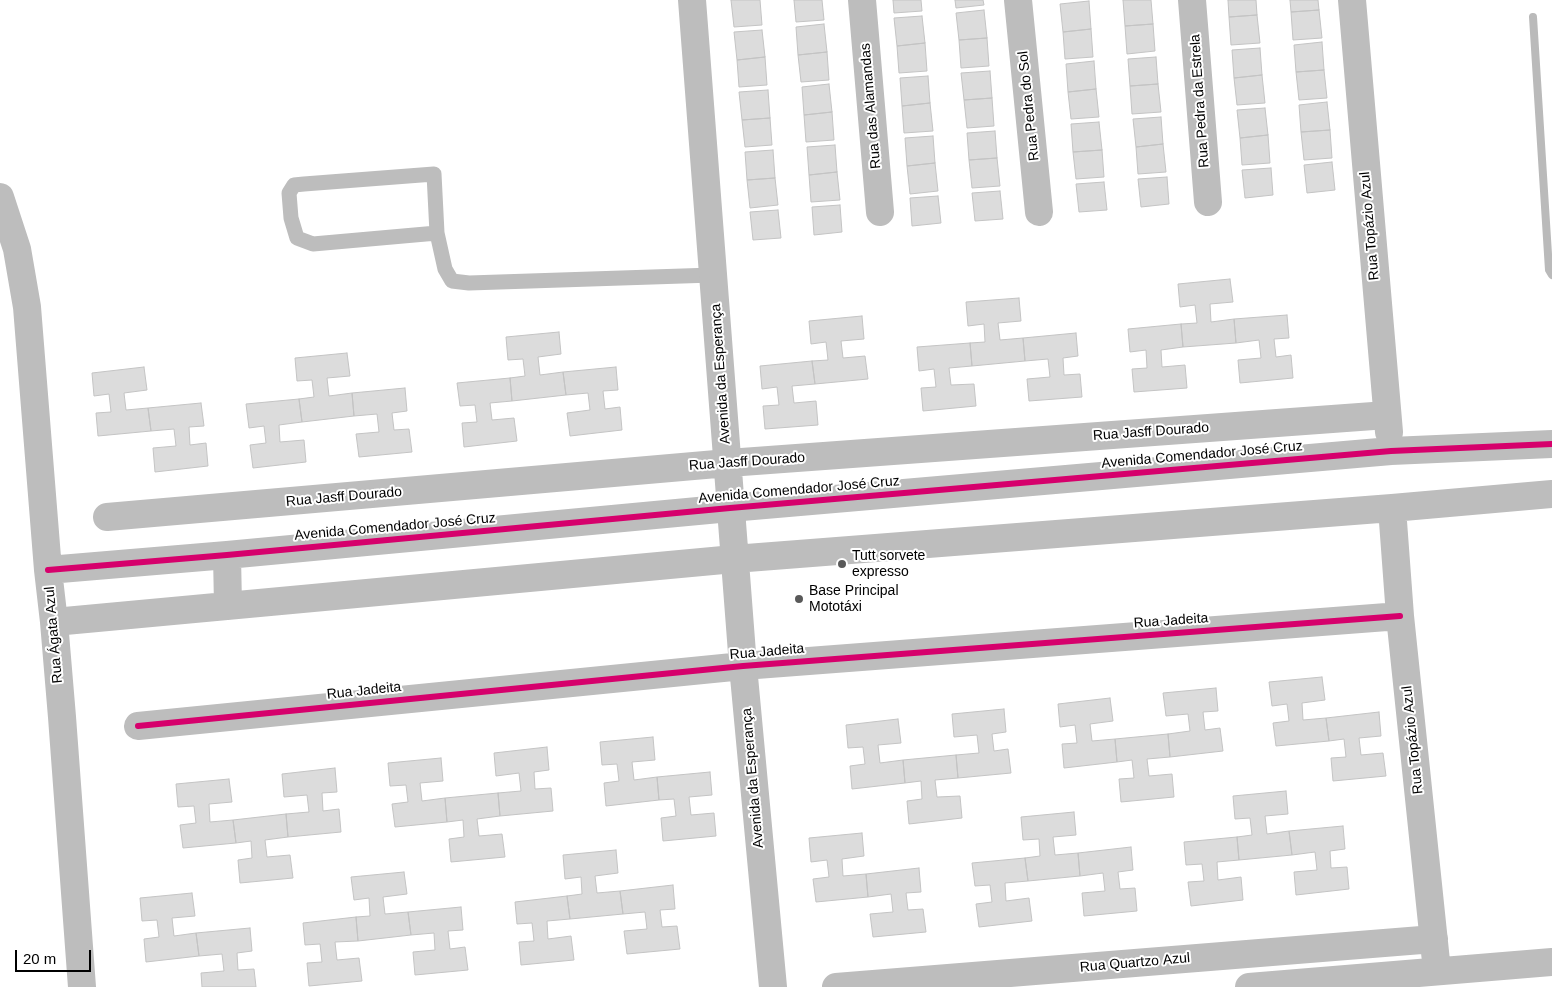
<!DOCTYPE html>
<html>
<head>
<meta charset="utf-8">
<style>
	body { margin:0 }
	#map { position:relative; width:1552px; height:987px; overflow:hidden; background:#fff; font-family:Helvetica,sans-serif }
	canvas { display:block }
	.scale { position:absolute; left:15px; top:950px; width:76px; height:22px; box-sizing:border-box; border:2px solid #000; border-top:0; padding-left:6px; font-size:15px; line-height:18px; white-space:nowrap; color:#000; -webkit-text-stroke:4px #fff; paint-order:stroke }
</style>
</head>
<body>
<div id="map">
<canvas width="1552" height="987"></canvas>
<div class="scale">20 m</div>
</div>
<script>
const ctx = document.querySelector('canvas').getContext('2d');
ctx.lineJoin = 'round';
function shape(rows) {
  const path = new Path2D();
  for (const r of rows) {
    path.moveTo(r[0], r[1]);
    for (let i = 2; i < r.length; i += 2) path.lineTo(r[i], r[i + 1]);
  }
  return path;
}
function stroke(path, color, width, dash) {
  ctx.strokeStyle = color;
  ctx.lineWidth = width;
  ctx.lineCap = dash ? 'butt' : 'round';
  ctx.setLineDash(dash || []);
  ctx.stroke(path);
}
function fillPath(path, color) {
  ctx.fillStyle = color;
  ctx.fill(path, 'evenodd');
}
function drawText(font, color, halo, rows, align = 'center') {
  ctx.font = font + ' Helvetica,sans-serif';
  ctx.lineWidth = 4;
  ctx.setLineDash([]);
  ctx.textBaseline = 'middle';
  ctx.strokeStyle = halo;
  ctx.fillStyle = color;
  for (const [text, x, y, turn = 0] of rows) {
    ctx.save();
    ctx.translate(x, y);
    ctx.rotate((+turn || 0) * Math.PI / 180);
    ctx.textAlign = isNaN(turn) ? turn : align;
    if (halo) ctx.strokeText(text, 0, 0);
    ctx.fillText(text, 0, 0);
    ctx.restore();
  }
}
const stream = shape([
	[1533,17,1549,270,1552,275]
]);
const building = shape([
	[731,0,760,0,762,25,734,27,731,0],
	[794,0,822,0,824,20,796,22,794,0],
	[893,0,921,0,922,11,894,13,893,0],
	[955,0,983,0,984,5,956,8,955,0],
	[1123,0,1151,0,1153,24,1125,26,1123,0],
	[1228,0,1256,0,1257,15,1229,17,1228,0],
	[1290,0,1318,0,1319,10,1291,12,1290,0],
	[1089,1,1091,29,1063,32,1060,4,1089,1],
	[984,10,987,38,959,40,956,13,984,10],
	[1319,10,1322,38,1293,40,1291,12,1319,10],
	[1257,15,1260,43,1231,45,1229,17,1257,15],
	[922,16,925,43,897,46,894,18,922,16],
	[824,24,827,52,798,55,796,27,824,24],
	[1153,24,1155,51,1127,54,1125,26,1153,24],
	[1091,29,1093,57,1065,59,1063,32,1091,29],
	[762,30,765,57,737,60,734,32,762,30],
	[987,38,989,66,961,68,959,40,987,38],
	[1322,42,1324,70,1296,72,1294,45,1322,42],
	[925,43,927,71,899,73,897,46,925,43],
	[1260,48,1262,75,1234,78,1232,50,1260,48],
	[827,52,829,80,801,82,798,55,827,52],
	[765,57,767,85,739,87,737,60,765,57],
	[1156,57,1158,84,1130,86,1128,59,1156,57],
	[1094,61,1096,89,1068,92,1066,64,1094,61],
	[1324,70,1327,98,1299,100,1296,72,1324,70],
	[990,71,992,98,964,100,961,73,990,71],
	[1262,75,1265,103,1237,105,1234,78,1262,75],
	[928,76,930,103,902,106,900,78,928,76],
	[829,84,832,112,804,115,802,87,829,84],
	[1158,84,1161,112,1132,114,1130,86,1158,84],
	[1096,89,1099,117,1071,119,1068,92,1096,89],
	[768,90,770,118,742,120,739,92,768,90],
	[992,98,994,126,967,128,964,100,992,98],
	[1327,102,1330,130,1301,132,1299,105,1327,102],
	[930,103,933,131,904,133,902,106,930,103],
	[1265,108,1268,135,1240,138,1237,110,1265,108],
	[832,112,834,140,806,142,804,115,832,112],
	[1161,117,1163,144,1136,147,1133,119,1161,117],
	[770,118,772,145,745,147,742,120,770,118],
	[1099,122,1102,150,1073,152,1071,124,1099,122],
	[1330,130,1332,158,1304,160,1301,132,1330,130],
	[995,131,997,158,969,160,967,133,995,131],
	[1268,135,1270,163,1242,165,1240,138,1268,135],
	[933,136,935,163,907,166,905,138,933,136],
	[1163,144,1166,172,1138,174,1136,147,1163,144],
	[835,145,837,172,809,175,807,147,835,145],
	[773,150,775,178,747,180,745,152,773,150],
	[1102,150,1104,177,1076,179,1073,152,1102,150],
	[997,158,1000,186,972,188,969,160,997,158],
	[1332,162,1335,190,1307,193,1304,165,1332,162],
	[935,163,938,191,910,194,907,166,935,163],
	[1271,168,1273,195,1245,198,1242,170,1271,168],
	[837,172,840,200,811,202,809,175,837,172],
	[1167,177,1169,204,1141,207,1138,179,1167,177],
	[775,178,778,205,750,208,747,180,775,178],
	[1104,182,1107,210,1079,212,1076,184,1104,182],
	[1000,191,1003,219,975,221,972,193,1000,191],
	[938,196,941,223,912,226,910,198,938,196],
	[840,205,842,232,814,235,812,207,840,205],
	[778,210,781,238,753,240,750,212,778,210],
	[1230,279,1233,302,1210,304,1211,322,1234,319,1236,343,1183,347,1181,324,1197,323,1195,305,1180,307,1178,284,1230,279],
	[1019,298,1021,321,998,323,1000,340,1023,338,1025,361,972,366,970,343,985,342,984,324,968,326,966,302,1019,298],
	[1287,315,1289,338,1274,339,1276,357,1291,355,1293,378,1240,383,1238,360,1261,358,1259,340,1236,343,1234,319,1287,315],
	[862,316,864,339,841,341,843,358,865,356,868,379,815,384,812,361,828,360,826,342,811,344,809,321,862,316],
	[1181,324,1183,347,1161,350,1162,367,1185,365,1187,388,1134,392,1132,369,1147,368,1146,350,1130,352,1128,329,1181,324],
	[559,332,561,354,538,357,540,375,563,372,566,395,512,401,510,378,525,376,523,359,508,360,506,337,559,332],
	[1076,333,1078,356,1063,358,1064,375,1080,374,1082,397,1029,401,1027,379,1050,377,1048,359,1025,361,1023,338,1076,333],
	[970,343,972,366,949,368,951,385,974,384,976,406,923,411,921,388,936,387,934,369,919,371,917,347,970,343],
	[347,353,350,376,327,378,329,396,352,393,354,416,302,422,299,399,314,397,312,380,297,381,295,358,347,353],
	[812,361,815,384,792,386,794,403,816,401,818,425,765,429,763,406,779,405,777,387,762,389,760,366,812,361],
	[144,367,147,390,124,393,126,410,148,408,151,431,98,436,96,413,111,412,109,394,94,396,92,373,144,367],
	[616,367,618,390,603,391,605,409,620,407,622,430,570,436,567,413,590,410,588,393,566,395,563,372,616,367],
	[510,378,512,401,490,403,492,420,514,418,517,441,464,447,462,423,477,422,475,405,460,406,457,383,510,378],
	[405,388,407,411,392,413,394,430,409,429,412,452,359,457,356,434,379,432,377,414,354,416,352,393,405,388],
	[299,399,302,422,279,425,280,442,304,440,306,462,253,468,250,445,266,443,264,426,249,428,246,404,299,399],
	[201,403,204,426,189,427,190,445,206,443,208,466,155,472,153,448,176,446,174,429,151,431,148,408,201,403],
	[1322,677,1325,700,1302,703,1303,720,1326,718,1329,741,1276,746,1273,723,1289,721,1287,704,1272,706,1269,682,1322,677],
	[1216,688,1218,711,1203,712,1205,730,1220,728,1223,751,1170,757,1168,734,1190,731,1188,714,1166,716,1163,693,1216,688],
	[1110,698,1113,721,1090,724,1092,741,1115,739,1117,762,1064,768,1062,744,1077,743,1075,725,1060,727,1058,704,1110,698],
	[1004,709,1006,732,992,734,994,751,1008,749,1011,773,958,778,956,755,979,753,977,735,954,737,952,714,1004,709],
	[1379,712,1381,736,1359,738,1361,755,1383,753,1386,776,1333,781,1331,758,1346,757,1344,739,1329,741,1326,718,1379,712],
	[898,719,901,743,878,745,880,763,903,760,905,783,852,789,850,766,865,764,863,747,848,748,846,725,898,719],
	[1168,734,1170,757,1147,759,1149,776,1172,774,1174,797,1121,802,1119,779,1134,778,1132,760,1117,762,1115,739,1168,734],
	[653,737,655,760,632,762,634,780,657,777,659,800,606,806,604,783,619,781,617,764,602,765,600,742,653,737],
	[547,747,549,770,534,772,535,789,551,788,553,811,500,816,498,793,521,791,519,773,496,776,494,753,547,747],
	[956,755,958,778,935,780,937,797,960,796,962,818,909,824,907,801,922,799,921,781,905,783,903,760,956,755],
	[441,758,443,781,420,783,422,801,445,798,447,822,395,827,392,804,408,802,406,785,390,786,388,763,441,758],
	[335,768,337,792,322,793,323,811,339,809,341,832,288,837,286,814,309,812,307,795,284,797,282,774,335,768],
	[710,772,712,795,689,797,691,815,714,813,716,836,663,841,661,818,676,816,674,799,659,800,657,777,710,772],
	[229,779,232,802,209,804,210,822,233,820,236,843,183,848,180,825,196,823,194,806,178,807,176,784,229,779],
	[1286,791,1288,814,1265,816,1267,834,1289,831,1292,855,1239,860,1237,837,1252,835,1250,818,1235,819,1233,796,1286,791],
	[498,793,500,816,477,819,479,836,502,834,505,857,451,862,449,839,464,837,463,820,447,822,445,798,498,793],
	[1074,812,1076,835,1053,837,1055,855,1078,853,1080,876,1028,881,1025,858,1040,856,1039,839,1023,840,1021,817,1074,812],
	[286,814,288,837,265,840,267,857,290,855,293,878,240,883,238,860,252,858,251,841,236,843,233,820,286,814],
	[1343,826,1345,849,1330,851,1331,868,1347,867,1349,889,1296,895,1294,872,1317,870,1315,852,1292,855,1289,831,1343,826],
	[862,833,864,856,842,859,843,876,866,874,868,897,816,902,813,879,829,877,827,860,811,862,809,838,862,833],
	[1237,837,1239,860,1217,862,1218,880,1241,877,1243,900,1191,906,1188,882,1204,881,1202,864,1186,865,1184,842,1237,837],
	[1131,847,1133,870,1118,872,1120,889,1135,888,1137,911,1084,916,1082,893,1105,891,1103,873,1080,876,1078,853,1131,847],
	[616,850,618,873,595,876,597,893,620,891,623,914,570,919,567,896,582,894,581,877,565,879,563,855,616,850],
	[1025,858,1028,881,1005,883,1006,901,1029,898,1032,921,979,927,976,904,992,902,990,885,975,886,972,863,1025,858],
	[919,868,921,892,906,893,908,910,923,909,926,932,873,937,870,914,893,912,891,894,868,897,866,874,919,868],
	[404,872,407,894,383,897,385,914,408,912,411,935,358,941,356,917,370,916,369,898,354,900,351,877,404,872],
	[673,885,675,909,660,910,662,927,677,926,680,949,627,954,624,931,647,929,645,912,623,914,620,891,673,885],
	[192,893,195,916,172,918,174,936,196,933,199,956,146,962,144,939,159,937,157,920,142,921,140,898,192,893],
	[567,896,570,919,547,921,548,939,571,936,574,960,521,965,519,942,534,941,532,923,517,924,515,902,567,896],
	[461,907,463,930,448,931,450,949,465,947,468,970,415,975,413,952,435,950,434,933,411,935,408,912,461,907],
	[356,917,358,941,335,942,337,960,359,958,362,981,309,986,307,963,322,962,320,944,305,945,303,923,356,917],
	[250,928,252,951,237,953,238,970,254,969,256,987,202,987,201,973,224,971,222,954,199,956,196,933,250,928]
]);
const lane = shape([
	[437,233,313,244,297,238,291,218,289,193,294,185,304,184,434,174,437,233,445,269,452,281,469,283,713,275]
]);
const street = shape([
	[692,0,743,666,773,987],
	[862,0,880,212],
	[1018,0,1039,212],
	[1192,0,1208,202],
	[1352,0,1389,432],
	[0,197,17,249,27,307,48,570,54,622,62,717,82,987],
	[1392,508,1400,616,1437,971],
	[107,517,728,463,1387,415],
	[227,555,228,606],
	[48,570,227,555,730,508,1391,451,1552,444],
	[54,622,734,559,1392,508,1552,494],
	[138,726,743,666,1400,616],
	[836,987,1434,939],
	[1249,987,1552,962]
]);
const cycleway = shape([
	[48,570,227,555,730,508,1391,451,1552,444],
	[138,726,743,666,1400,616]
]);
const markers = [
	[842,564,5,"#595959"],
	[799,599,5,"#595959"]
];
const streetNames = [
	["Rua Pedra da Estrela",1200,101,-94],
	["Rua das Alamandas",871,106,-95],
	["Rua Pedra do Sol",1029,106,-96],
	["Rua Topázio Azul",1370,226,-95],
	["Avenida da Esperança",721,374,-94],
	["Rua Jasff Dourado",1151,432,-4],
	["Avenida Comendador José Cruz",1202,455,-5],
	["Rua Jasff Dourado",747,462,-4],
	["Avenida Comendador José Cruz",799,490,-5],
	["Rua Jasff Dourado",344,497,-5],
	["Avenida Comendador José Cruz",395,527,-5],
	["Rua Jadeita",1171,621,-4],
	["Rua Ágata Azul",54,635,-95],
	["Rua Jadeita",767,652,-5],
	["Rua Jadeita",364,691,-6],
	["Rua Topázio Azul",1413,740,-96],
	["Avenida da Esperança",753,778,-95],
	["Rua Quartzo Azul",1135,963,-5]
];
const poiNames = [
	["Tutt sorvete",852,556],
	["expresso",852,572],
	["Base Principal",809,591],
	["Mototáxi",809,607]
];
stroke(stream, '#bababa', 8);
fillPath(building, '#dcdcdc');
stroke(building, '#c4c4c4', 1);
stroke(lane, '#bdbdbd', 15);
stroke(street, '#bdbdbd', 28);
stroke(cycleway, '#d6006c', 6);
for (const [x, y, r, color] of markers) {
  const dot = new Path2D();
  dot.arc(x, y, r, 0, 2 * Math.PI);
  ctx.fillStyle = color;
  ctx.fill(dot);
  stroke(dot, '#fff', 2);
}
drawText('14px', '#000', '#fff', streetNames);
drawText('14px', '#000', '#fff', poiNames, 'left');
</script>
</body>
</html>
